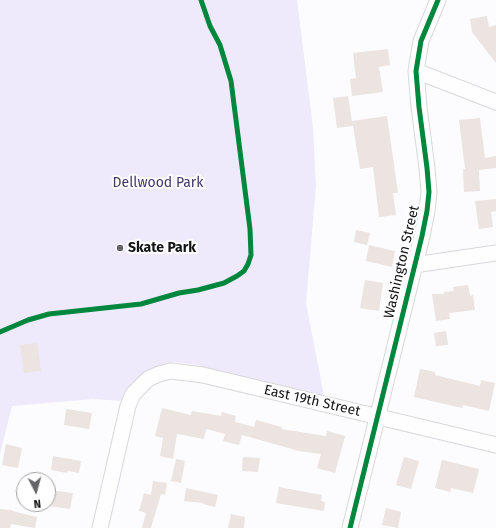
<!DOCTYPE html>
<html>
<head>
<meta charset="utf-8">
<style>
	body { margin:0 }
	#map { position:relative; width:496px; height:528px; overflow:hidden; background:#fcfbfe; font-family:"Fira Sans",sans-serif }
	canvas { display:block }
	.north { position:absolute; left:16px; top:472px; width:40px; height:40px; box-sizing:border-box; background:#fff; border:1px solid #a1a1a1; border-radius:50%; rotate:174deg; font-size:11px; font-weight:700; line-height:16px; text-align:center; color:#131315 }
	.north::after { content:''; display:block; margin:auto; width:14px; height:18px; background:#656467; clip-path:polygon(50% 0,100% 100%,50% 72%,0 100%) }
</style>
</head>
<body>
<div id="map">
<canvas width="496" height="528"></canvas>
<div class="north">N</div>
</div>
<script>
const ctx = document.querySelector('canvas').getContext('2d');
ctx.lineJoin = 'round';
function fillPath(path, color) {
  ctx.fillStyle = color;
  ctx.fill(path, 'evenodd');
}
function shape(rows) {
  const path = new Path2D();
  for (const r of rows) {
    path.moveTo(r[0], r[1]);
    for (let i = 2; i < r.length; i += 2) path.lineTo(r[i], r[i + 1]);
  }
  return path;
}
function stroke(path, color, width, dash) {
  ctx.strokeStyle = color;
  ctx.lineWidth = width;
  ctx.lineCap = dash ? 'butt' : 'round';
  ctx.setLineDash(dash || []);
  ctx.stroke(path);
}
function drawText(font, color, halo, rows, align = 'center') {
  ctx.font = font + ' "Fira Sans",sans-serif';
  ctx.lineWidth = 4;
  ctx.setLineDash([]);
  ctx.textBaseline = 'middle';
  ctx.strokeStyle = halo;
  ctx.fillStyle = color;
  for (const [text, x, y, turn = 0] of rows) {
    ctx.save();
    ctx.translate(x, y);
    ctx.rotate((+turn || 0) * Math.PI / 180);
    ctx.textAlign = isNaN(turn) ? turn : align;
    if (halo) ctx.strokeText(text, 0, 0);
    ctx.fillText(text, 0, 0);
    ctx.restore();
  }
}
const green = shape([
	[0,0,297,0,313,127,316,186,306,303,324,396,191,364,172,362,155,367,140,376,132,383,122,401,93,399,12,406,0,454]
]);
const building = shape([
	[487,16,489,27,496,25,496,63,472,32,470,19],
	[388,49,390,65,379,67,383,92,352,96,350,79,356,78,353,53],
	[348,96,352,122,352,121,387,116,398,193,393,193,396,215,379,217,373,167,360,169,353,126,337,128,333,98],
	[480,118,485,158,496,156,496,168,479,170,480,191,464,192,463,169,465,169,459,120],
	[496,199,496,211,491,212,493,227,479,229,475,201],
	[356,230,370,233,367,245,354,242],
	[369,245,395,251,392,267,366,261],
	[365,280,383,283,379,311,360,308],
	[468,285,470,296,473,295,475,310,449,313,450,319,436,321,432,294,444,294,444,292,454,291,453,287],
	[446,331,448,345,436,346,434,333],
	[37,343,41,371,24,373,20,345],
	[420,369,435,372,435,375,480,386,481,380,495,383,489,411,463,405,462,408,414,397],
	[162,408,191,415,192,411,221,416,222,412,236,416,235,422,254,427,256,420,282,427,281,429,326,436,327,431,345,436,335,473,317,468,321,454,299,451,242,435,239,445,223,441,225,434,206,429,204,439,177,434,173,459,160,456,163,438,155,436],
	[66,409,92,413,89,429,64,425],
	[6,444,22,448,18,468,2,465],
	[53,456,81,461,79,473,68,471,67,473,51,470],
	[243,457,260,458,258,472,242,471],
	[404,457,419,461,411,489,396,485],
	[176,459,185,461,181,483,171,481],
	[442,460,479,469,473,493,451,488,450,492,435,488],
	[153,481,167,483,165,495,161,494,151,528,142,528,146,513,139,511,144,493,151,495],
	[279,487,322,495,321,501,325,502,324,511,276,503],
	[186,488,218,495,215,507,203,504,203,503,184,501],
	[48,490,73,493,70,509,48,506],
	[386,508,401,512,398,528,382,525],
	[0,509,12,510,12,511,37,517,35,528,11,524,10,528,0,528],
	[231,514,245,517,244,528,228,528]
]);
const minor = shape([
	[416,71,496,102],
	[414,265,496,253],
	[100,528,128,406,133,394,148,379,159,374,171,371,203,375,496,445],
	[350,528,422,236,427,211,429,192,427,168,419,107,416,71,421,41,438,0]
]);
const cycleway = shape([
	[0,332,28,320,49,314,141,304,179,293,198,290,224,283,237,276,244,271,248,264,251,255,250,229,231,81,220,45,210,26,201,0],
	[350,528,422,236,427,211,429,192,427,168,419,107,416,71,421,41,438,0]
]);
const markers = [
	[120,248,4,"#656467"]
];
const parkNames = [
	["Dellwood Park",158,183]
];
const poiNames = [
	["Skate Park",128,248]
];
const streetNames = [
	["Washington Street",402,262,-77],
	["East 19th Street",312,401,13]
];
fillPath(green, '#eeeafc');
fillPath(building, '#ebe4e0');
stroke(minor, '#d8d8da', 17);
stroke(minor, '#fffeff', 15);
stroke(cycleway, '#00873e', 5);
for (const [x, y, r, color] of markers) {
  const dot = new Path2D();
  dot.arc(x, y, r, 0, 2 * Math.PI);
  ctx.fillStyle = color;
  ctx.fill(dot);
  stroke(dot, '#fff', 1.5);
}
drawText('14px', '#433769', '#fff', parkNames);
drawText('bold 14px', '#131315', '#fff', poiNames, 'left');
drawText('14px', '#131315', '#fff', streetNames);
</script>
</body>
</html>
